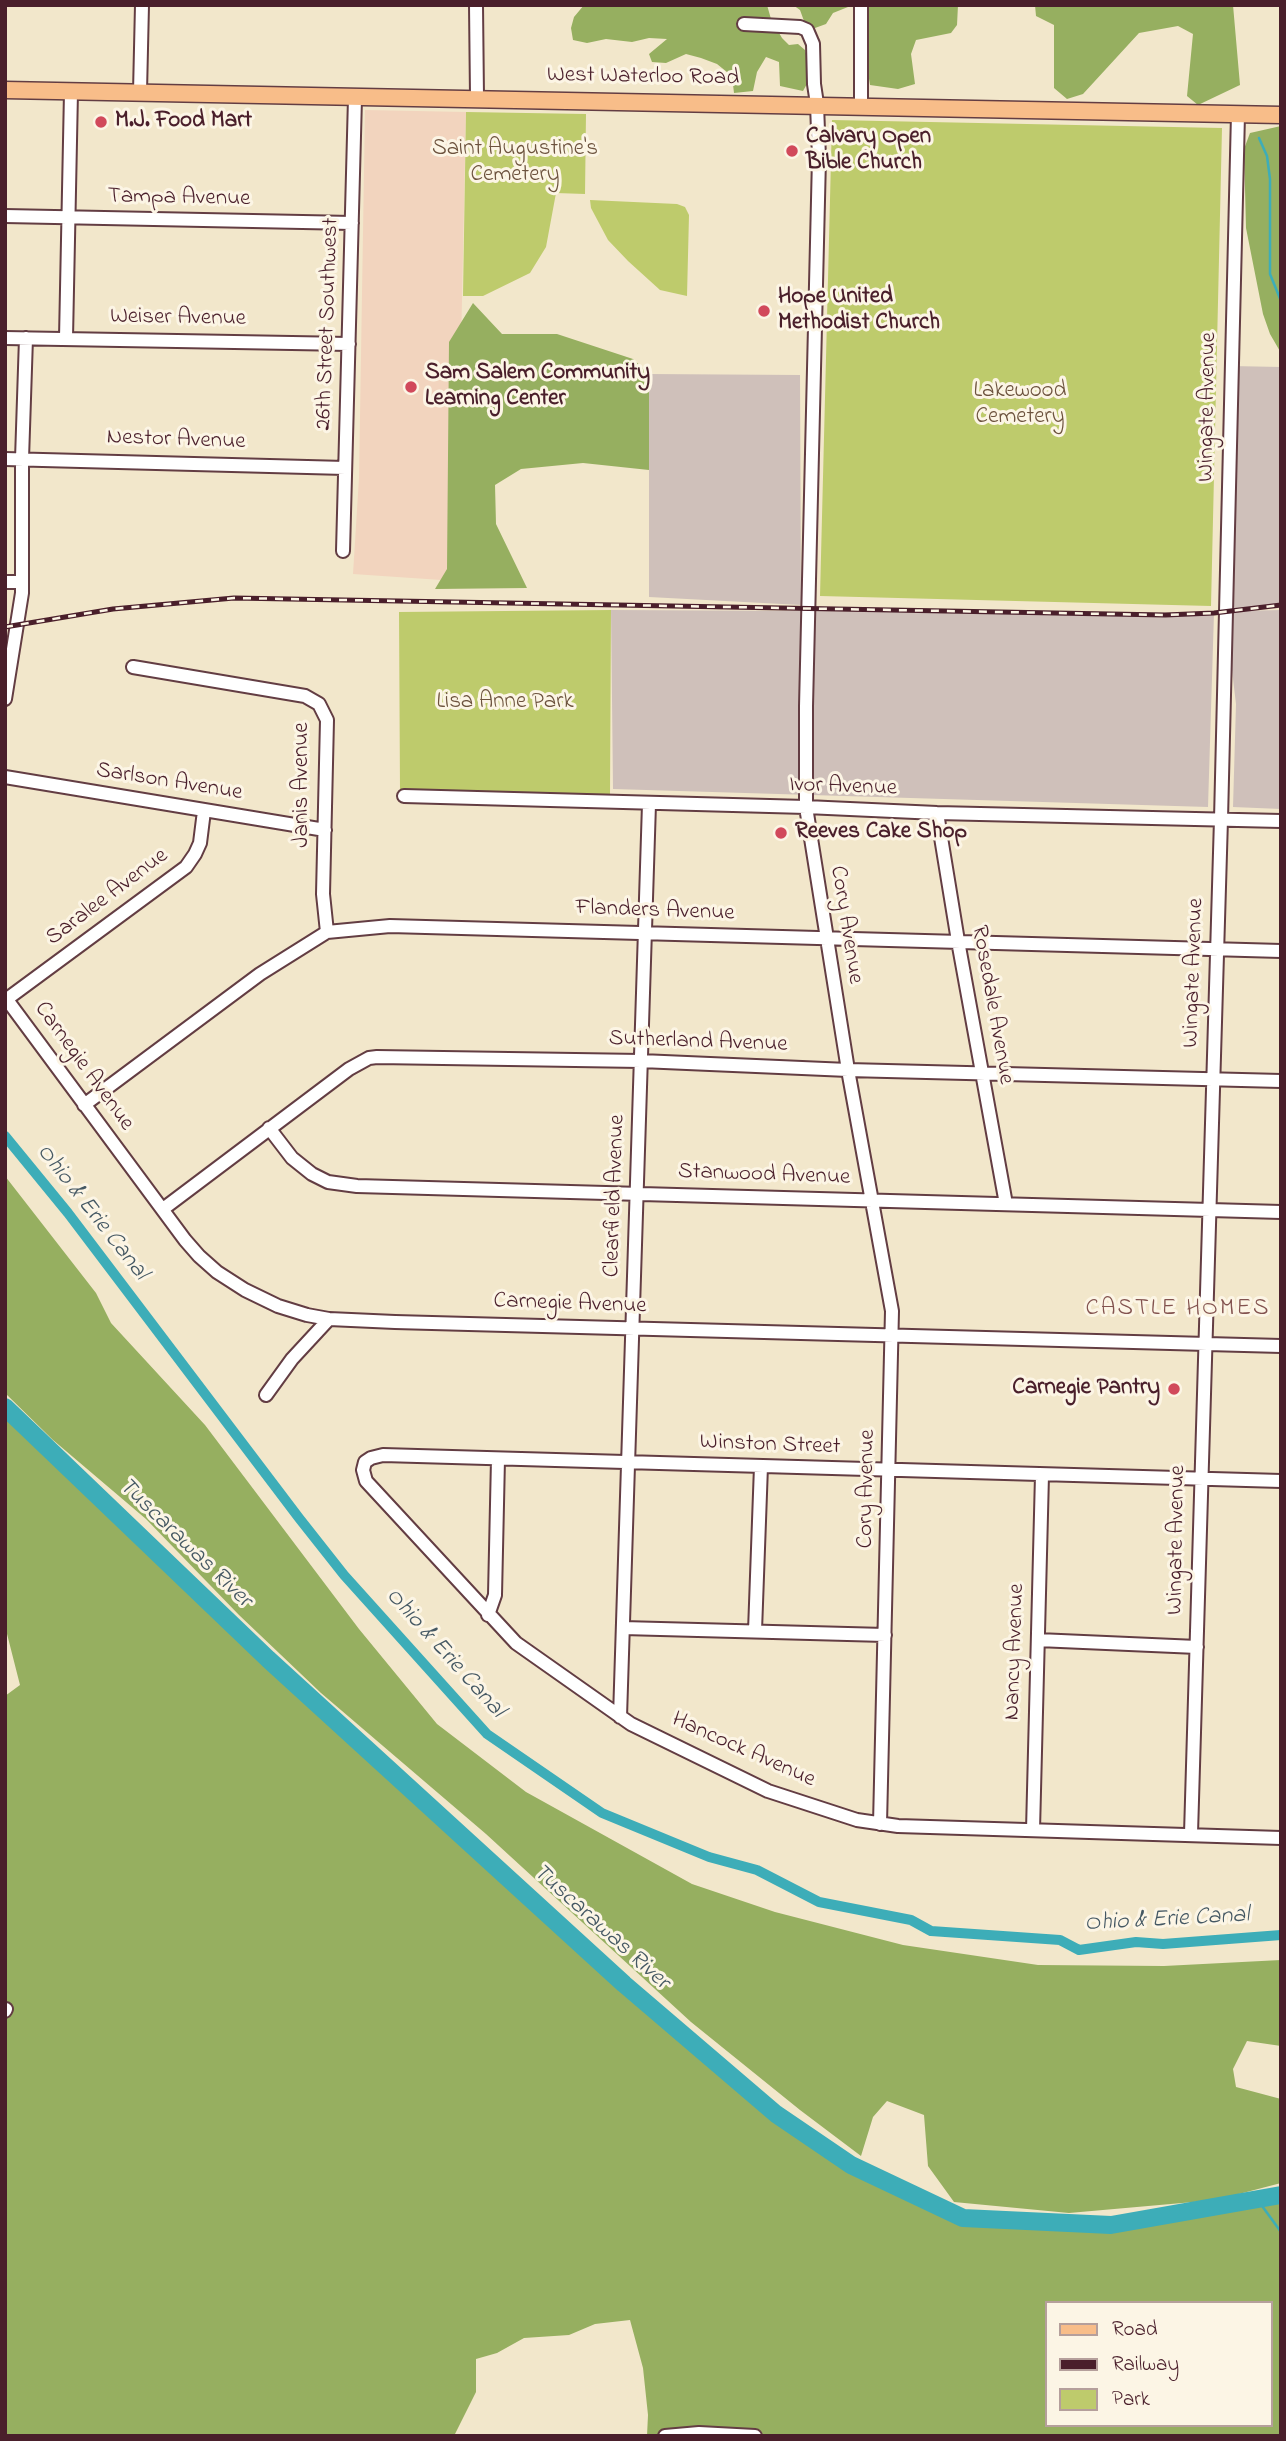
<!DOCTYPE html>
<html>
<head>
<meta charset="utf-8">
<style>
	body { margin:0 }
	#map { position:relative; width:1286px; height:2441px; overflow:hidden; background:#f2e7cb; font-family:"Indie Flower",sans-serif }
	canvas { display:block }
	.frame { position:absolute; inset:0; border:7px solid #4a1f2b; pointer-events:none }
	.legend { position:absolute; left:1045px; top:2301px; width:228px; height:126px; box-sizing:border-box; background:#fcf5e5; border:2px solid #b59f9b; margin:0; padding:9px 12px; list-style:none; font-size:21px; color:#4a1f2b }
	.legend li { display:flex; align-items:center; gap:14px; height:35px }
	.legend b { width:35px; border:2px solid #b59f9b }
</style>
</head>
<body>
<div id="map">
<canvas width="1286" height="2441"></canvas>
<div class="frame"></div>
<ul class="legend">
<li><b style="height:9px;background:#f8bd89"></b>Road</li>
<li><b style="height:9px;background:#4a1f2b"></b>Railway</li>
<li><b style="height:19px;background:#becb6c"></b>Park</li>
</ul>
</div>
<script>
const ctx = document.querySelector('canvas').getContext('2d');
ctx.lineJoin = 'round';
function fillPath(path, color) {
  ctx.fillStyle = color;
  ctx.fill(path, 'evenodd');
}
function shape(rows) {
  const path = new Path2D();
  for (const r of rows) {
    path.moveTo(r[0], r[1]);
    for (let i = 2; i < r.length; i += 2) path.lineTo(r[i], r[i + 1]);
  }
  return path;
}
function stroke(path, color, width, dash) {
  ctx.strokeStyle = color;
  ctx.lineWidth = width;
  ctx.lineCap = dash ? 'butt' : 'round';
  ctx.setLineDash(dash || []);
  ctx.stroke(path);
}
function drawText(font, color, halo, rows, align = 'center') {
  ctx.font = font + ' "Indie Flower",sans-serif';
  ctx.lineWidth = 6;
  ctx.setLineDash([]);
  ctx.textBaseline = 'middle';
  ctx.strokeStyle = halo;
  ctx.fillStyle = color;
  for (const [text, x, y, turn = 0] of rows) {
    ctx.save();
    ctx.translate(x, y);
    ctx.rotate((+turn || 0) * Math.PI / 180);
    ctx.textAlign = isNaN(turn) ? turn : align;
    if (halo) ctx.strokeText(text, 0, 0);
    ctx.fillText(text, 0, 0);
    ctx.restore();
  }
}
const built = shape([
	[365,110,466,112,456,581,353,574,359,478]
]);
const industrial = shape([
	[1231,366,1281,367,1281,605,1236,611,1281,610,1281,809,1233,807,1236,704,1225,612],
	[649,374,800,375,801,605,649,597],
	[611,610,1214,613,1208,807,613,789]
]);
const green = shape([
	[466,112,586,114,585,194,556,193,546,247,530,273,483,296,463,296],
	[832,120,1222,128,1211,606,820,596],
	[590,200,677,204,685,207,689,215,687,296,660,290,628,261,608,240,591,208],
	[611,610,610,795,400,791,399,612]
]);
const forest = shape([
	[584,5,767,5,771,19,782,38,789,45,798,44,805,50,809,64,808,82,803,91,780,86,779,62,766,57,757,72,753,91,734,93,732,76,717,64,701,58,686,54,666,63,652,62,649,54,667,39,649,38,632,42,606,39,587,43,573,40,571,28,574,17],
	[793,5,853,5,833,13,826,24,815,28,804,21,800,10],
	[857,5,958,5,957,25,951,33,916,40,911,54,915,84,898,89,870,85],
	[1035,5,1233,5,1240,85,1198,105,1187,96,1193,34,1178,26,1139,33,1083,94,1067,99,1054,88,1054,25,1036,16],
	[1281,126,1281,353,1270,334,1263,314,1246,228,1244,149,1250,133],
	[473,303,502,334,557,334,633,359,649,374,649,470,583,463,521,469,495,485,496,524,527,588,435,589,447,569,449,342],
	[5,1176,96,1293,111,1323,205,1425,359,1629,437,1724,526,1792,692,1884,775,1912,903,1945,1038,1965,1164,1966,1281,1960,1281,2046,1247,2041,1233,2069,1236,2087,1281,2099,1281,2183,1216,2200,1069,2213,954,2202,928,2166,924,2115,887,2101,873,2117,861,2156,800,2110,691,2022,486,1834,321,1693,239,1615,146,1519,53,1440,5,1393],
	[5,1415,624,1984,775,2114,851,2165,963,2218,1111,2225,1281,2195,1281,2436,647,2436,648,2415,643,2368,630,2320,595,2324,569,2335,524,2338,497,2353,476,2359,476,2392,454,2436,5,2436,5,1696,20,1685,5,1626,7,1593],
	[1046,2303,1270,2303,1270,2425,1046,2425]
]);
const stream = shape([
	[1259,138,1267,156,1270,179,1270,274,1281,301],
	[1257,2199,1281,2232]
]);
const canal = shape([
	[5,1136,68,1213,299,1518,344,1575,487,1734,602,1813,709,1857,757,1870,819,1902,911,1920,931,1931,1060,1940,1079,1950,1136,1942,1163,1944,1281,1935]
]);
const river = shape([
	[5,1407,268,1659,624,1984,776,2114,851,2165,963,2218,1111,2225,1281,2195]
]);
const minor = shape([
	[476,5,477,97],
	[744,24,800,27,807,30,813,44,814,84,817,104,819,158,806,706,806,807,848,1070,892,1311,880,1824],
	[140,92,142,5],
	[861,105,861,5],
	[5,216,352,223],
	[5,338,349,344],
	[66,338,71,92],
	[5,459,345,468],
	[343,551,355,98],
	[5,582,21,582],
	[133,667,305,696,319,704,327,720,323,894,327,932],
	[5,699,22,593,22,459,26,338],
	[5,777,325,830],
	[404,796,806,807,937,813,1281,821],
	[937,813,958,941,1006,1204],
	[5,997,185,1240,199,1256,217,1272,245,1290,278,1306,307,1315,329,1319,395,1322,1281,1346],
	[7,999,186,867,195,854,200,843,204,811],
	[84,1105,260,974,327,932,390,926,1281,951],
	[269,1128,292,1158,312,1174,328,1182,357,1186,1281,1212],
	[163,1209,349,1069,369,1058,377,1057,641,1061,848,1070,1281,1081],
	[266,1395,292,1359,329,1319],
	[1281,1481,383,1455,371,1458,365,1462,363,1470,366,1481,516,1643,631,1724,768,1791,857,1820,898,1826,1281,1838],
	[488,1615,495,1595,498,1459],
	[623,1628,885,1635],
	[755,1631,761,1466],
	[1038,1640,1197,1647],
	[620,1717,649,804],
	[1033,1830,1042,1475],
	[1191,1834,1221,819,1238,114],
	[5,2011,6,2009],
	[665,2436,699,2433,755,2436]
]);
const major = shape([
	[5,90,1281,115]
]);
const rail = shape([
	[5,627,113,609,234,598,1165,615,1214,613,1281,605]
]);
const markers = [
	[101,122,7,"#d1495b"],
	[792,151,7,"#d1495b"],
	[764,311,7,"#d1495b"],
	[411,387,7,"#d1495b"],
	[781,833,7,"#d1495b"],
	[1174,1389,7,"#d1495b"]
];
const streetNames = [
	["West Waterloo Road",643,78,1],
	["Tampa Avenue",179,199,1],
	["Weiser Avenue",178,319,1],
	["26th Street Southwest",329,324,-88],
	["Wingate Avenue",1209,407,-89],
	["Nestor Avenue",176,441,2],
	["Sarlson Avenue",169,783,9],
	["Janis Avenue",303,785,-90],
	["Ivor Avenue",843,788,2],
	["Saralee Avenue",108,898,-37],
	["Flanders Avenue",655,912,2],
	["Cory Avenue",845,925,81],
	["Wingate Avenue",1195,973,-88],
	["Rosedale Avenue",991,1005,80],
	["Sutherland Avenue",698,1043,2],
	["Carnegie Avenue",83,1067,54],
	["Stanwood Avenue",764,1176,2],
	["Clearfield Avenue",616,1196,-88],
	["Carnegie Avenue",570,1305,2],
	["Winston Street",770,1446,2],
	["Cory Avenue",868,1489,-89],
	["Wingate Avenue",1178,1540,-89],
	["Nancy Avenue",1016,1652,-88],
	["Hancock Avenue",743,1751,24]
];
const poiNames = [
	["M.J. Food Mart",115,122],
	["Calvary Open",806,138],
	["Bible Church",806,164],
	["Hope United",778,298],
	["Methodist Church",778,324],
	["Sam Salem Community",425,374],
	["Learning Center",425,400],
	["Reeves Cake Shop",795,833],
	["Carnegie Pantry",1160,1389,"right"]
];
const parkNames = [
	["Saint Augustine's",515,150],
	["Cemetery",515,176],
	["Lakewood",1020,392],
	["Cemetery",1020,418],
	["Lisa Anne Park",505,703]
];
const waterNames = [
	["Ohio & Erie Canal",91,1213,52],
	["Tuscarawas River",184,1544,44],
	["Ohio & Erie Canal",444,1654,48],
	["Ohio & Erie Canal",1167,1921,-3],
	["Tuscarawas River",600,1928,42]
];
const neighbourhoodNames = [
	["CASTLE HOMES",1178,1310]
];
fillPath(built, '#f2d4be');
fillPath(industrial, '#cfc0ba');
fillPath(green, '#becb6c');
fillPath(forest, '#96af60');
stroke(stream, '#3dadb8', 2.5);
stroke(canal, '#3dadb8', 10);
stroke(river, '#3dadb8', 18);
stroke(minor, '#633d43', 16);
stroke(major, '#633d43', 19);
stroke(minor, '#fff', 12);
stroke(major, '#f8bd89', 16);
stroke(rail, '#4a1f2b', 5);
stroke(rail, '#fcf5e5', 2.5, [8]);
for (const [x, y, r, color] of markers) {
  const dot = new Path2D();
  dot.arc(x, y, r, 0, 2 * Math.PI);
  ctx.fillStyle = color;
  ctx.fill(dot);
  stroke(dot, '#fcf5e5', 2.5);
}
drawText('23px', '#4a1f2b', '#fcf5e5', streetNames);
drawText('bold 23px', '#4a1f2b', '#fcf5e5', poiNames, 'left');
drawText('23px', '#6d533e', '#fcf5e5', parkNames);
drawText('italic 24px', '#455863', '#fcf5e5', waterNames);
ctx.letterSpacing = '2px';
drawText('24px', '#83534f', '#fcf5e5', neighbourhoodNames);
ctx.letterSpacing = '0px';
</script>
</body>
</html>
